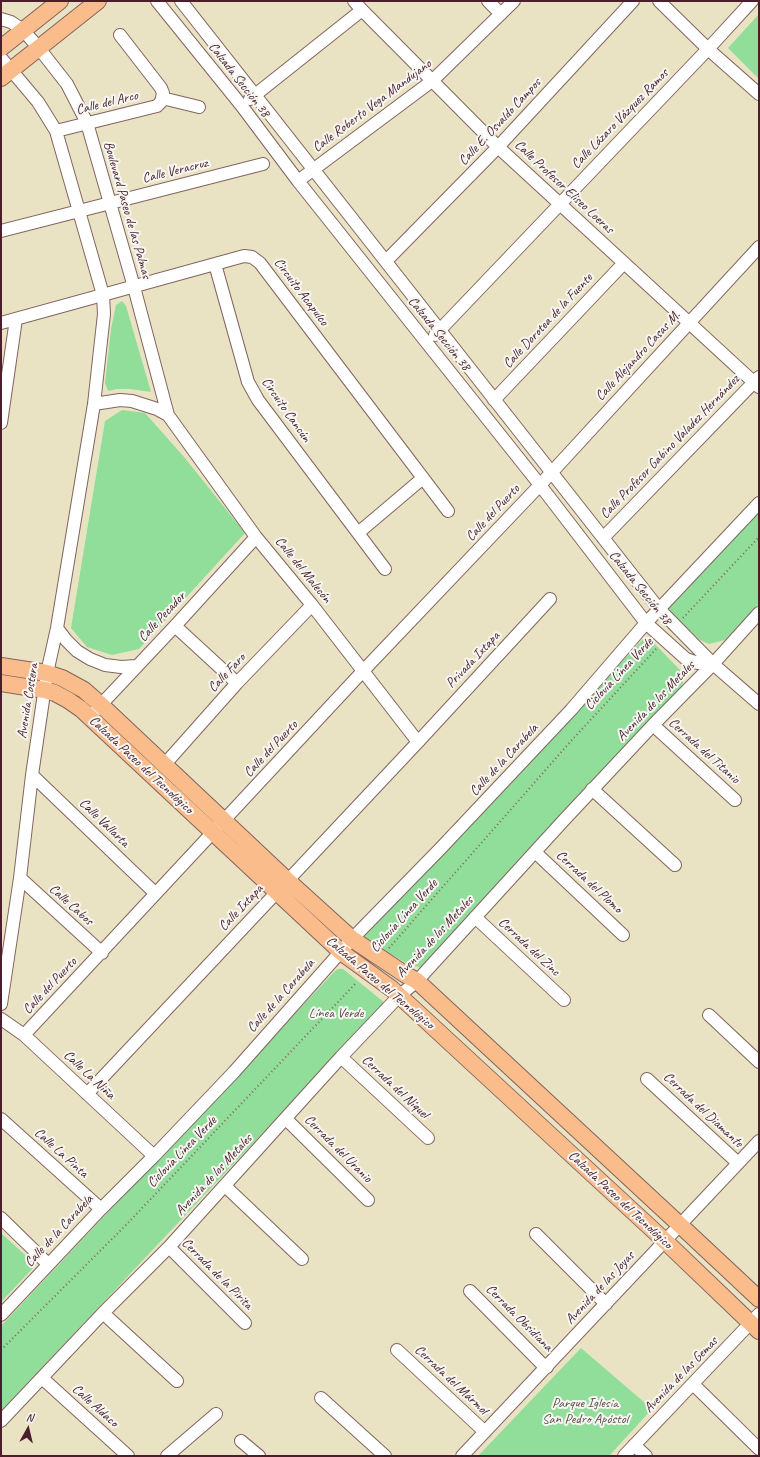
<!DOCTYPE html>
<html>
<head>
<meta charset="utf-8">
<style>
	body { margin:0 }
	#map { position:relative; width:760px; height:1457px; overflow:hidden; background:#eae3c3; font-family:Caveat,sans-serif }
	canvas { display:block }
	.frame { position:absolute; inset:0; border:2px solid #4a1f2b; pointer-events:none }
	.north { position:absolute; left:8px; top:1409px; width:40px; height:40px; -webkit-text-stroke:3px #f6f6f2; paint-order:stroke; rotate:8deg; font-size:11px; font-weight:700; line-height:16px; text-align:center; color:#4a1f2b }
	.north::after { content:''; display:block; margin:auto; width:14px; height:18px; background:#4a1f2b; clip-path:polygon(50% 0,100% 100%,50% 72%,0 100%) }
</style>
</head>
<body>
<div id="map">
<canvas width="760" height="1457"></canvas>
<div class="frame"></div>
<div class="north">N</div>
</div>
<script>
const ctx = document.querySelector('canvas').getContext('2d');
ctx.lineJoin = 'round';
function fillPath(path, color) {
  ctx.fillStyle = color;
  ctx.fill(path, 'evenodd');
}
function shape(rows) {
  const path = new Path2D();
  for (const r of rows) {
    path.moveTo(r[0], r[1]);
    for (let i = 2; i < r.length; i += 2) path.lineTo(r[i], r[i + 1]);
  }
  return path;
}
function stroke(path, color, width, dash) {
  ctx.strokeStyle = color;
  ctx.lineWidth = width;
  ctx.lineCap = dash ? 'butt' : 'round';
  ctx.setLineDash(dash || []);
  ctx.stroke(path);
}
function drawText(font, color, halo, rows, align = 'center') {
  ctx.font = font + ' Caveat,sans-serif';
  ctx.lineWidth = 4;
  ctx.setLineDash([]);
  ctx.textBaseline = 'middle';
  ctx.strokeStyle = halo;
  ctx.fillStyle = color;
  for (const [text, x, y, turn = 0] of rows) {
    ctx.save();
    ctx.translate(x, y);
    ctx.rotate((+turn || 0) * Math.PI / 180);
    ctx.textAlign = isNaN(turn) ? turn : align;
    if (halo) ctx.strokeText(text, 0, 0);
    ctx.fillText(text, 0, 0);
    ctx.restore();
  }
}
const green = shape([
	[759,14,759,79,728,48],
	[122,301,126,306,151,392,130,389,117,389,108,391,105,383,111,329,116,305],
	[122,410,145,413,184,457,245,533,139,649,112,655,87,647,71,628,105,421],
	[759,509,759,604,725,640,709,644,700,640,665,608],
	[644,638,650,639,680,670,683,678,683,683,680,689,421,968,406,963,363,938],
	[338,969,343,969,385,1003,1,1411,1,1326,335,971],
	[1,1233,36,1265,1,1302],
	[581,1348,652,1409,609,1456,478,1456]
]);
const path = shape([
	[683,618,759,537],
	[389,948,571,741,657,648],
	[1,1350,125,1226,357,982]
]);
const minor = shape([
	[157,1,241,105,298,181,540,485,646,623,686,659,698,663,713,664],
	[181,1,659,609,713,664,759,704],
	[354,1,362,10,498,147,759,387],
	[488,1,501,14],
	[659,1,708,49,759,94],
	[1,19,11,22,23,30,38,47,67,84,87,123,134,287,168,415,256,537,312,605,418,742],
	[1,58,38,102,56,131,103,295,104,314,94,404,57,628,47,673,32,775,20,878,1,1004],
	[162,98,199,107],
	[250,99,362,10],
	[56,131,157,106,161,102,163,93,161,88,120,35],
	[298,181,432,81,514,1],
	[1,231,263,164],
	[386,261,498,147,633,1],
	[215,264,248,382,258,400,385,569],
	[1,323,244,256,252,257,260,263,448,511],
	[435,335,708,49,752,1],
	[494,400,624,263],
	[94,404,120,400,132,401,157,409,168,415],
	[1,423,16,319],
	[358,533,423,478],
	[603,538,759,377],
	[175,626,237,683],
	[57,628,66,640,77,651,90,659,105,665,121,667,136,666],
	[95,711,175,626,256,537],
	[653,725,735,800],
	[165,764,237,683,312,605],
	[32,775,155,893],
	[592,789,675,865],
	[535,852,623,935],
	[20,878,102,953],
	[475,917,564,1000],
	[709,1015,759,1062],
	[1,1019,24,1035,154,1156],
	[24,1035,363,671,540,485,759,247],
	[341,1057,428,1138],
	[647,1079,738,1163],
	[87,1094,418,742,550,599],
	[1,1119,101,1209],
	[286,1119,368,1200],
	[225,1186,302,1259],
	[1,1218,48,1264],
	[536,1234,606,1304],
	[169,1247,245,1323],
	[470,1291,541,1363,547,1367],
	[103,1313,177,1381],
	[1,1315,101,1209,154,1156,234,1072,352,939,440,849,571,710,646,623,759,503],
	[397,1350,485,1432],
	[42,1378,128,1456],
	[693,1384,759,1449],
	[321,1398,385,1456],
	[1,1421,103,1313,169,1247,341,1057,399,996,417,981,564,820,653,725,713,664,759,613],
	[241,1441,259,1456],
	[634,1445,646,1456],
	[167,1456,216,1414],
	[462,1456,759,1141],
	[624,1456,759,1314]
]);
const major = shape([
	[1,48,60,1],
	[1,78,98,1],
	[1,666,47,673,62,678,84,690,101,705,287,880,352,939,406,975,417,981,680,1225,759,1299],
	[1,683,45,690,55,693,68,700,81,709,341,952,392,989,665,1241,759,1331]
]);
const streetNames = [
	["Calzada Sección 38",239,80,52],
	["Calle del Arco",107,103,-14],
	["Calle Roberto Vega Mandujano",372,106,-37],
	["Calle Lázaro Vázquez Ramos",620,119,-46],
	["Calle E. Osvaldo Campos",500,122,-47],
	["Calle Veracruz",175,171,-14],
	["Calle Profesor Eliseo Loeras",564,187,43],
	["Boulevard Paseo de las Palmas",127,210,74],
	["Circuito Acapulco",301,292,53],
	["Calle Dorotea de la Fuente",548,321,-47],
	["Calzada Sección 38",439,334,51],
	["Calle Alejandro Casas M.",638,356,-47],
	["Circuito Cancún",286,410,55],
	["Calle Profesor Gabino Valadez Hernández",670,447,-46],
	["Calle del Puerto",493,513,-47],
	["Calle del Malecón",303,570,51],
	["Calzada Sección 38",640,588,51],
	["Calle Pecador",162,617,-47],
	["Privada Ixtapa",473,660,-47],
	["Calle Faro",227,673,-47],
	["Ciclovía Línea Verde",619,674,-47],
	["Avenida Costera",28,701,-81],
	["Avenida de los Metales",656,701,-46],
	["Calle del Puerto",271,749,-47],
	["Cerrada del Titanio",704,751,42],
	["Calle de la Carabela",504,760,-47],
	["Calzada Paseo del Tecnológico",141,765,43],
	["Calle Vallarta",104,823,44],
	["Cerrada del Plomo",589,882,43],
	["Calle Cabos",71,905,42],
	["Calle Ixtapa",241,908,-47],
	["Ciclovía Línea Verde",404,916,-48],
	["Avenida de los Metales",435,937,-47],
	["Cerrada del Zinc",529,947,43],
	["Calzada Paseo del Tecnológico",380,983,40],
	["Calle del Puerto",50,986,-47],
	["Calle de la Carabela",281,996,-48],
	["Calle La Niña",89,1075,43],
	["Cerrada del Níquel",395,1087,43],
	["Cerrada del Diamante",703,1110,43],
	["Cerrada del Uranio",338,1149,45],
	["Ciclovía Línea Verde",182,1152,-46],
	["Calle La Pinta",61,1153,42],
	["Avenida de los Metales",214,1175,-47],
	["Calzada Paseo del Tecnológico",620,1200,43],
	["Calle de la Carabela",59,1231,-47],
	["Cerrada de la Pirita",217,1274,45],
	["Avenida de las Joyas",600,1288,-47],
	["Cerrada Obsidiana",519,1318,45],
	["Avenida de las Gemas",681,1375,-46],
	["Cerrada del Mármol",451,1380,43],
	["Calle Aldaco",95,1406,42]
];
const parkNames = [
	["Línea Verde",336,1013],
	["Parque Iglesia",585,1403],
	["San Pedro Apóstol",585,1419]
];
fillPath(green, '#91dd9a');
stroke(minor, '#826460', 14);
stroke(major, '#826460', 18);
stroke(path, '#826460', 2, [1, 3]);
stroke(minor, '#fff', 12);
stroke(major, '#f9bc8a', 16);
drawText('14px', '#4a1f2b', '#f6f6f2', streetNames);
drawText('14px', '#5c4e47', '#f6f6f2', parkNames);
</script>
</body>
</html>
